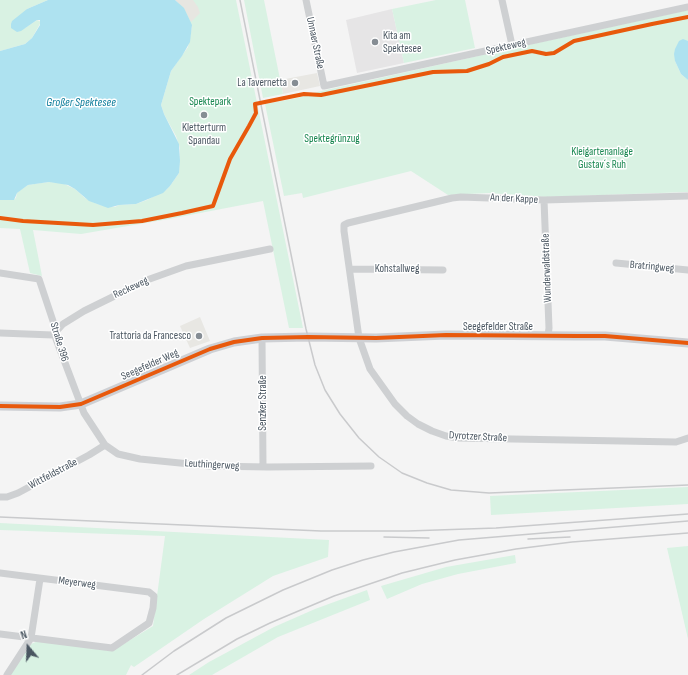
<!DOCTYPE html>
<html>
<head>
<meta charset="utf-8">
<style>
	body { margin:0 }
	#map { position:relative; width:688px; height:675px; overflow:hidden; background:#f4f4f4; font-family:"Sofia Sans Condensed",sans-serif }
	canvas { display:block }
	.north { position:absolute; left:8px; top:627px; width:40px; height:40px; -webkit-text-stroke:3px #fff; paint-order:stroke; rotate:341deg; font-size:11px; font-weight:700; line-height:16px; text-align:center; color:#4a5661 }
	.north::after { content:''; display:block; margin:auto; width:14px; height:18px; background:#4a5661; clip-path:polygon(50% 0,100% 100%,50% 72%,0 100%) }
</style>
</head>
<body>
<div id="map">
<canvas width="688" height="675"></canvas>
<div class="north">N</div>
</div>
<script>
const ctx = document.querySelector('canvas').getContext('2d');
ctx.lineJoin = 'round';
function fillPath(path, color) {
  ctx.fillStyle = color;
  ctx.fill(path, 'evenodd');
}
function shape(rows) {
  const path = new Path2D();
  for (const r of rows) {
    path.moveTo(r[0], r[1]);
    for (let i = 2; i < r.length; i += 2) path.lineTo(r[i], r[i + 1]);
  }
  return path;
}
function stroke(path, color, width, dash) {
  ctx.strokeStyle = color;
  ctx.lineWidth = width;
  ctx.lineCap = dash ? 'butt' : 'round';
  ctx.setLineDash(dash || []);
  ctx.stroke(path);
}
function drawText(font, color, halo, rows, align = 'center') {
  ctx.font = font + ' "Sofia Sans Condensed",sans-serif';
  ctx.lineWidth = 3;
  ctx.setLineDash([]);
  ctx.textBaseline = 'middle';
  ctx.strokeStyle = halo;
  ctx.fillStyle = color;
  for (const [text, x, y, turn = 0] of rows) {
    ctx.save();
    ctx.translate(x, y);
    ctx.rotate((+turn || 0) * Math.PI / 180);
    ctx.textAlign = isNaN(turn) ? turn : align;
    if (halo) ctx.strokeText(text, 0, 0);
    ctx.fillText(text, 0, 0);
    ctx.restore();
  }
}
const commercial = shape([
	[317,73,320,86,283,94,280,80],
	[200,317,210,341,190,348,180,326]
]);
const education = shape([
	[392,9,404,63,357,73,346,20]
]);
const green = shape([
	[0,0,48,0,27,9,25,28,37,20,41,22,32,38,25,44,0,51],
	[175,0,236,0,303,328,289,328,263,201,169,219,81,234,33,230,42,276,30,273,20,229,0,228,0,200,13,200,16,198,17,193,19,191,28,185,34,184,49,182,62,183,75,189,85,198,93,202,100,205,115,207,119,205,136,204,147,200,166,190,170,186,179,173,180,148,176,136,164,114,161,105,171,71,188,47,192,27,177,1],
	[244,0,264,0,283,94,263,98],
	[436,0,465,0,475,48,404,63,392,9],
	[688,10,688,41,675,61,681,74,688,80,688,192,547,197,489,193,448,195,411,171,303,198,302,193,284,196,265,104,297,98,317,92,509,49],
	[688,487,688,504,491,515,490,496],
	[0,523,329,540,328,557,273,576,204,619,134,667,131,665,126,675,10,675,31,644,38,641,112,651,153,626,165,536,0,530],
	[688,546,688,639,667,548],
	[515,555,516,563,458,574,422,584,387,599,381,586,446,567],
	[367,590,370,600,278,637,212,675,189,675,209,662,274,627,315,609]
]);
const sand = shape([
	[175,0,193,0,198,7,200,13,191,22,184,8]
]);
const water = shape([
	[48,0,175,0,184,8,192,25,190,42,182,56,171,71,161,105,164,114,179,144,180,161,179,173,170,186,163,193,136,204,119,205,108,208,89,201,75,189,68,185,49,182,28,185,17,193,14,200,0,200,0,51,25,44,32,38,40,25,40,20,37,20,21,31,17,32,11,28,11,24,12,21,27,9],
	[683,39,688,41,688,80,681,74,675,61,674,54,675,49,679,41]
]);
const street = shape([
	[306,0,324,86,688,7],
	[502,0,512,45],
	[688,196,544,200,461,197,452,198,348,223,344,225,344,231,359,338,370,369,395,404,407,416,418,424,432,431,446,436,458,438,676,442,688,438],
	[544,200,549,328,548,336],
	[616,263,688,270],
	[350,269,443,270],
	[0,273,39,279,54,324,56,339,84,413,105,445,118,454,140,459,210,466,268,467,371,466],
	[0,333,53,335,63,324,84,311,147,280,186,266,270,249],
	[262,338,263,467],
	[0,497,7,497,18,493,89,455,105,445],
	[0,573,149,592,154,596,153,608,149,623,112,648,0,634],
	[7,675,31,638,40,579]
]);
const secondary = shape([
	[0,406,60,407,81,404,210,349,234,342,262,338,308,337,376,338,446,335,577,336,605,336,688,343]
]);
const rail = shape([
	[240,0,306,329,315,365,325,390,340,414,359,438,379,457,402,473,427,483,451,490,489,493,688,485],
	[0,517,321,531,408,531,496,528,688,514],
	[384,537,429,538],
	[528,539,570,537],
	[142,675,174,651,226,618,283,590,332,570,363,560,394,552,459,540,688,521],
	[177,675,237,639,270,623,334,596,402,573,455,560,516,549,572,542,688,533]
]);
const cycleway = shape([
	[0,218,23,221,93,225,142,221,182,213,213,206,230,159,249,126,256,113,255,104,304,94,321,95,433,72,467,71,489,64,503,57,532,51,546,54,554,53,574,41,652,24,688,17],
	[0,406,60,407,81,404,210,349,234,342,262,338,308,337,376,338,446,335,577,336,605,336,688,343]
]);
const markers = [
	[375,42,4,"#868d94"],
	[295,83,4,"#868d94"],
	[204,115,4,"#868d94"],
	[199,336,4,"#868d94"]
];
const poiNames = [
	["Kita am",383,36,"left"],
	["Spektesee",383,49,"left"],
	["La Tavernetta",287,83],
	["Kletterturm",204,128,"center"],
	["Spandau",204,141,"center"],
	["Trattoria da Francesco",191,336]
];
const streetNames = [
	["Unnaer Straße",315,43,78],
	["Spekteweg",506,47,-13],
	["An der Kappe",514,199,3],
	["Bratringweg",652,267,5],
	["Wunderwaldstraße",547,268,-92],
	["Kohstallweg",397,269],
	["Reckeweg",131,288,-25],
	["Seegefelder Straße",498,327],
	["Straße 396",59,342,73],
	["Seegefelder Weg",150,365,-24],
	["Senzker Straße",263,403,-90],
	["Dyrotzer Straße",478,437,3],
	["Leuthingerweg",212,465,3],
	["Wittfeldstraße",53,474,-28],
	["Meyerweg",77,583,7]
];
const parkNames = [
	["Spektepark",210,102],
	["Spektegrünzug",332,139],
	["Kleigartenanlage",602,152],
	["Gustav´s Ruh",602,165]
];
const waterNames = [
	["Großer Spektesee",81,103]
];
fillPath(commercial, '#e8e7e3');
fillPath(education, '#e6e5e6');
fillPath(green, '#d9f2e3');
fillPath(sand, '#e7e6e1');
fillPath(water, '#aee2f0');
stroke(street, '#ced0d2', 7);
stroke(secondary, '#ced0d4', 9);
stroke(rail, '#c9cacc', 1.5);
stroke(cycleway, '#e8590c', 4);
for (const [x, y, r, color] of markers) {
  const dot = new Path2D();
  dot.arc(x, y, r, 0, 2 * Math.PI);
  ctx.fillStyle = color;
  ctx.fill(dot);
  stroke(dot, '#fff', 1.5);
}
drawText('11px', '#4a5661', '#fff', poiNames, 'right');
drawText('11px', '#4a5661', '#fff', streetNames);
drawText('11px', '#17864f', '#fff', parkNames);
drawText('italic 12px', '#0c7c9b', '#fff', waterNames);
</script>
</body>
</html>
